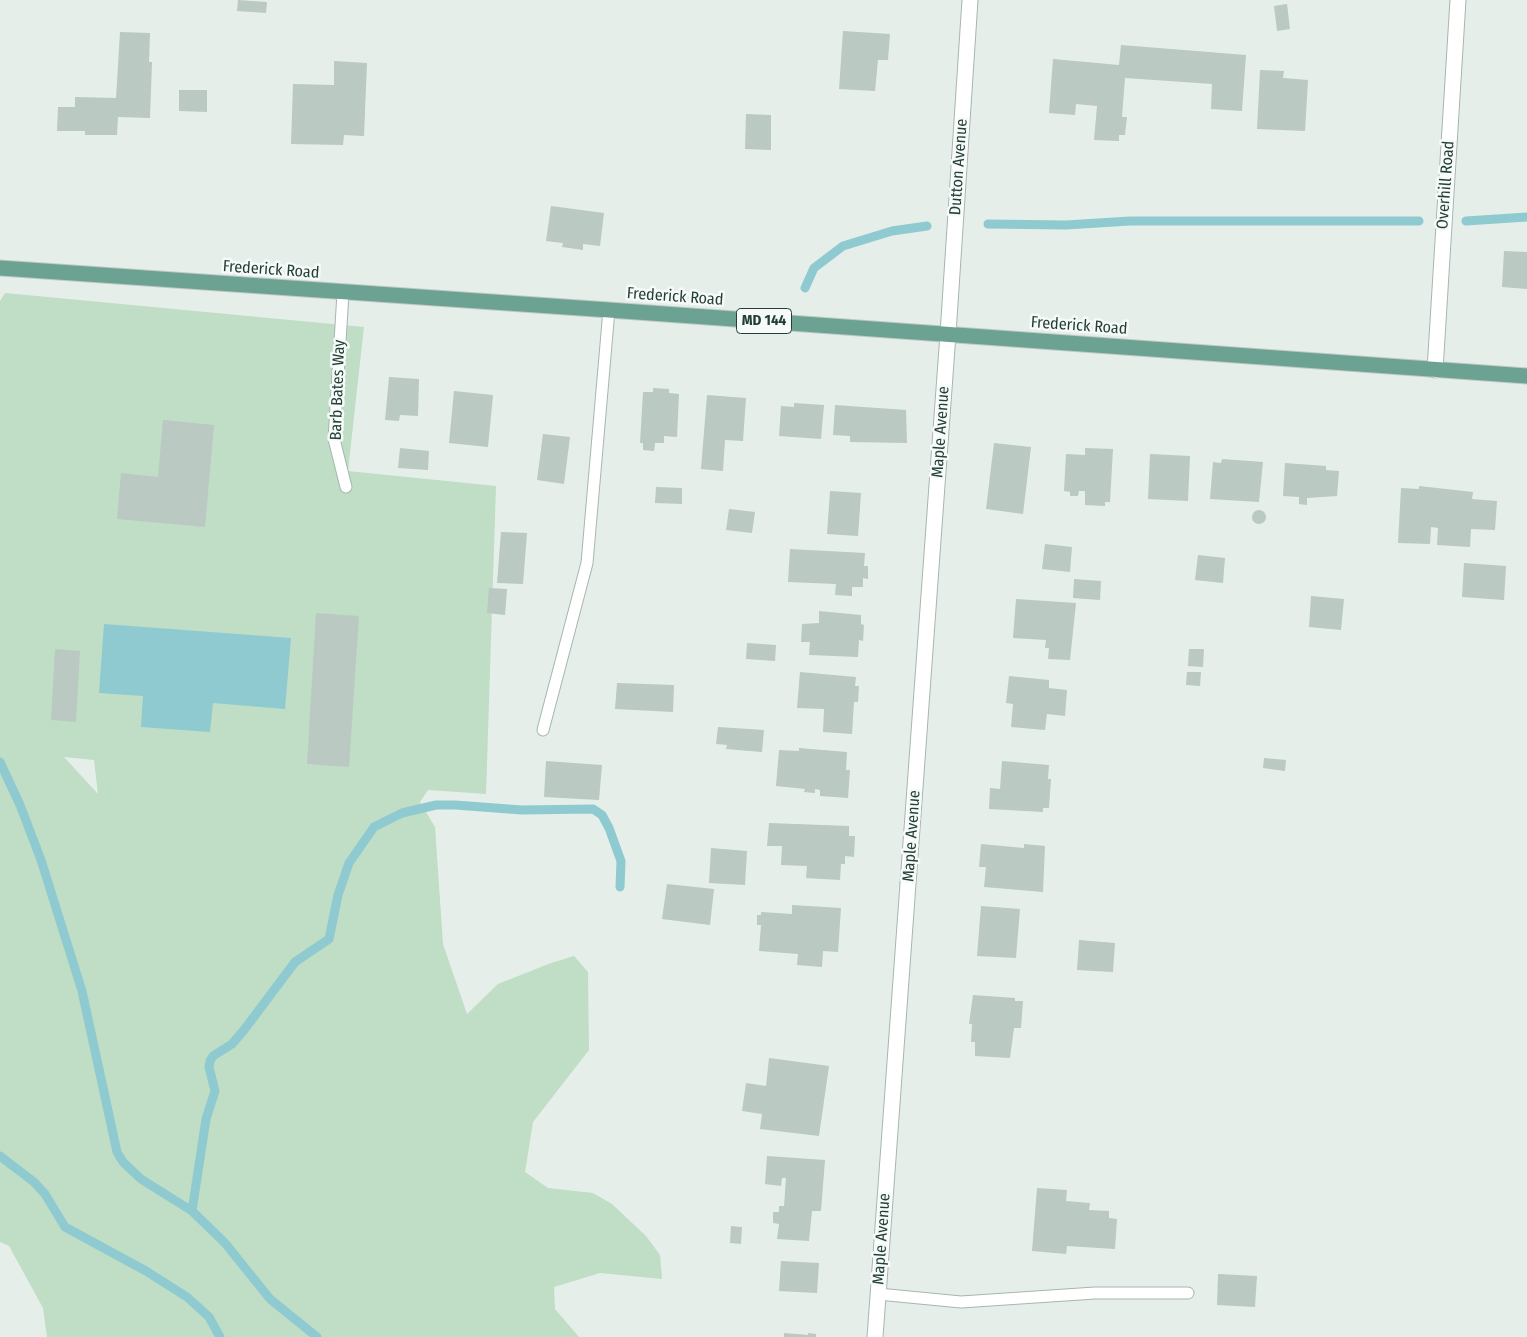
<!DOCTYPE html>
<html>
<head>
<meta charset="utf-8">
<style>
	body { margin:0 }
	canvas { display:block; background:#e5eee9 }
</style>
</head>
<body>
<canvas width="1527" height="1337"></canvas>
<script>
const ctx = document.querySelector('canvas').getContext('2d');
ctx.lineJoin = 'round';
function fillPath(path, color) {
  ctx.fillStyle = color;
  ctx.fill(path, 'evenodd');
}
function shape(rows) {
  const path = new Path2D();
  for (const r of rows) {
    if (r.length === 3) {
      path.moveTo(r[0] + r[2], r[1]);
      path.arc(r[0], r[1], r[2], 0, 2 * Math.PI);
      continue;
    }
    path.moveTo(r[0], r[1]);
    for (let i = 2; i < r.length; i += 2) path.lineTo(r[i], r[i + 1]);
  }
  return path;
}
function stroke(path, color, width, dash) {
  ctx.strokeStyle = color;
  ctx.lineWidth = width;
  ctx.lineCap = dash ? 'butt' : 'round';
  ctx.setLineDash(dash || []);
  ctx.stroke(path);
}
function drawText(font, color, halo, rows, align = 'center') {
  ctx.font = font + ' "Fira Sans Condensed",sans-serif';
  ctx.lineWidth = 5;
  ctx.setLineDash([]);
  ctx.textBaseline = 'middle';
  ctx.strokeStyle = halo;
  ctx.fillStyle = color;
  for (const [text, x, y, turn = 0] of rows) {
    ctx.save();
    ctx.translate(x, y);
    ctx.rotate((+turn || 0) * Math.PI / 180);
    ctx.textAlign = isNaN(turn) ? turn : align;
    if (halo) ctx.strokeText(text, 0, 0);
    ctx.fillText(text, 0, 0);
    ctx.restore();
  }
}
const green = shape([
	[5,293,364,327,348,471,496,486,486,794,428,790,420,802,435,827,443,944,467,1014,498,984,551,963,574,956,588,972,589,1050,533,1122,525,1172,548,1188,593,1193,612,1204,646,1236,660,1255,662,1279,600,1273,554,1287,555,1309,579,1337,47,1337,43,1308,9,1246,0,1242,0,301],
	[64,757,94,760,98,794]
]);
const water = shape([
	[104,624,291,638,285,709,213,703,210,732,141,727,143,696,99,693]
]);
const stream = shape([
	[1466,221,1527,217],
	[988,224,1066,225,1130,221,1419,221],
	[805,288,814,268,843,246,892,231,927,226],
	[0,762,20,805,41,860,82,991,117,1152,123,1162,141,1179,192,1211,225,1243,270,1299,317,1337],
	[0,1156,34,1182,45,1194,65,1227,146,1271,187,1297,209,1317,220,1337],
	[192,1211,206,1119,215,1091,209,1067,210,1061,213,1056,232,1044,244,1030,295,962,329,939,338,895,349,863,374,827,402,813,436,805,455,805,522,810,593,809,602,815,609,828,621,861,620,887]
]);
const building = shape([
	[238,0,267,2,266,13,237,11],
	[1287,4,1290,29,1277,31,1274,6],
	[843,31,890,34,888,60,878,60,875,91,839,89],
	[120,32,150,33,149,62,152,62,150,118,118,117,117,135,85,135,85,131,57,131,58,107,75,107,75,97,116,98],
	[1121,45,1246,55,1242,111,1211,109,1212,84,1125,78,1122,117,1127,117,1125,135,1119,135,1119,141,1094,140,1097,106,1076,104,1075,115,1049,113,1053,59,1119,65],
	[334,61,367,63,364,136,344,135,343,145,291,144,293,84,334,85],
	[1260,70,1284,71,1283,78,1308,80,1305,131,1257,129],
	[179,90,207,90,207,112,179,111],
	[746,114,771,115,771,150,745,149],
	[551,206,604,213,600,246,583,244,583,250,562,247,563,243,546,241],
	[1504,251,1527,252,1527,289,1502,287],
	[389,377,419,379,418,416,400,415,399,421,385,420],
	[653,388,669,389,669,393,679,394,677,437,664,436,664,443,655,443,654,451,643,450,643,443,640,443,643,392,653,392],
	[454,391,493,395,488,447,449,443],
	[707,395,746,398,743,441,725,440,723,471,701,469],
	[794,403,824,405,821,439,779,436,781,406,794,407],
	[835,405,906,410,907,443,850,442,850,436,833,435],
	[163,420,214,425,205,527,117,519,121,473,158,477],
	[543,434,570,437,564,484,537,480],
	[994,443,1031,447,1023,514,986,509],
	[400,448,429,451,428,470,398,468],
	[1085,448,1113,449,1110,502,1105,502,1105,506,1085,505,1085,491,1079,491,1078,496,1070,496,1070,492,1064,491,1066,454,1085,455],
	[1150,454,1190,456,1188,501,1148,499],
	[1222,459,1263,462,1259,502,1210,499,1213,462,1221,463],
	[1285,463,1326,466,1326,470,1339,471,1337,496,1307,498,1307,505,1299,504,1299,497,1283,496],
	[1419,486,1473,492,1472,499,1497,501,1495,530,1471,529,1470,547,1437,545,1438,528,1431,527,1430,544,1398,543,1401,488,1419,489],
	[656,487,682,488,682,504,655,503],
	[830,491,861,493,858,536,827,534],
	[729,509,755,512,752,533,726,530],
	[1259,517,7],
	[501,532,527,533,523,584,497,583],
	[1045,544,1072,547,1070,572,1042,569],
	[790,549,865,553,864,566,868,566,868,579,863,578,863,587,852,587,852,596,835,595,836,584,788,582],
	[1198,555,1225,558,1223,583,1195,580],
	[1464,563,1506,566,1504,600,1462,597],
	[1074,579,1101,581,1100,600,1073,598],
	[489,588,507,589,505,615,487,613],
	[1311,596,1344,599,1341,630,1309,627],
	[1016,599,1076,603,1070,660,1048,659,1049,648,1045,648,1046,640,1013,638],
	[819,611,861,615,861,624,864,625,863,641,859,640,858,657,809,655,810,642,801,642,802,624,819,623],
	[316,613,359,616,349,767,307,764],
	[747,643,776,645,775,661,746,659],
	[55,649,80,651,76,722,51,720],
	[1189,649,1204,649,1203,667,1188,666],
	[800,672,856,677,855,686,859,686,858,702,854,702,852,734,823,732,824,709,797,708],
	[1187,672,1201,672,1200,686,1186,685],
	[1009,676,1049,680,1049,688,1067,690,1065,716,1047,714,1045,730,1011,727,1013,704,1006,703],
	[617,683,674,685,673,712,615,709],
	[718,727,764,730,762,752,726,749,727,745,716,744],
	[799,748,847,752,846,770,850,770,848,798,820,796,820,790,815,789,815,793,804,792,805,789,776,786,779,750,799,751],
	[1264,758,1286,760,1285,771,1263,768],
	[546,761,602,765,599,800,544,797],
	[1002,761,1049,765,1048,779,1051,779,1049,808,1043,808,1043,812,989,809,990,788,1000,789],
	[769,823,849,826,849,836,855,836,854,857,845,856,845,864,841,864,840,880,806,878,807,866,781,865,782,846,767,846],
	[981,844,1024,848,1024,844,1045,846,1043,892,984,887,986,867,979,867],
	[711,848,747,851,745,885,709,883],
	[667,884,714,889,710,925,662,919],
	[792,905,841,908,838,952,823,951,822,967,797,965,798,954,759,951,761,925,757,925,757,915,761,915,761,912,792,914],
	[981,906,1020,909,1016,958,977,956],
	[1079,940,1115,943,1113,972,1077,970],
	[973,995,1015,998,1015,1001,1023,1001,1021,1028,1014,1028,1010,1058,975,1056,975,1042,971,1042,972,1024,969,1024],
	[769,1058,829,1066,819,1136,760,1129,762,1114,742,1111,746,1083,766,1086],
	[767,1156,825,1160,821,1211,812,1211,809,1241,777,1239,779,1224,773,1223,773,1212,779,1212,779,1206,784,1206,786,1178,782,1178,781,1186,765,1184],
	[1037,1188,1067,1190,1066,1201,1090,1203,1089,1210,1109,1211,1109,1218,1117,1219,1115,1249,1067,1246,1066,1254,1032,1251],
	[731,1226,742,1227,741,1244,730,1243],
	[781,1261,819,1263,817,1293,779,1291],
	[1218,1274,1257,1276,1255,1307,1217,1305],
	[784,1333,808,1335,808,1333,816,1334,816,1337,784,1337]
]);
const service = shape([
	[343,293,334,439,346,487],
	[543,730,587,563,609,310],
	[878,1294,961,1302,1095,1293,1188,1293]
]);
const minor = shape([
	[1435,370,1458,0],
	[875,1337,948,334,970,0]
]);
const primary = shape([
	[0,268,609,310,1527,376]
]);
const shields = [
	[764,321,55]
];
const shieldNames = [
	["MD 144",764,321]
];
const streetNames = [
	["Dutton Avenue",959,167,-86],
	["Overhill Road",1446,185,-86],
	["Frederick Road",271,270,4],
	["Frederick Road",675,297,4],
	["Frederick Road",1079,326,4],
	["Barb Bates Way",338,390,-88],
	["Maple Avenue",941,432,-86],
	["Maple Avenue",912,836,-86],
	["Maple Avenue",882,1239,-86]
];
fillPath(green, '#bfdec5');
fillPath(water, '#8fcad1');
stroke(stream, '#8fcad1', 9);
fillPath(building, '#bac9c2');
stroke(service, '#a7b6b0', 13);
stroke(minor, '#a7b6b0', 17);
stroke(primary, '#c2c9c7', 17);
stroke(service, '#fff', 11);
stroke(minor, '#fff', 15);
stroke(primary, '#6ba291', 15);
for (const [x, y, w] of shields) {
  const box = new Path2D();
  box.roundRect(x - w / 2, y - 12.5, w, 25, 4);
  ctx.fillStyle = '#f6faf8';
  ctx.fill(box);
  stroke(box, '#243f37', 1);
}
drawText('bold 15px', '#243f37', null, shieldNames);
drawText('16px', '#243f37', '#f6faf8', streetNames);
</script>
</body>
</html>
